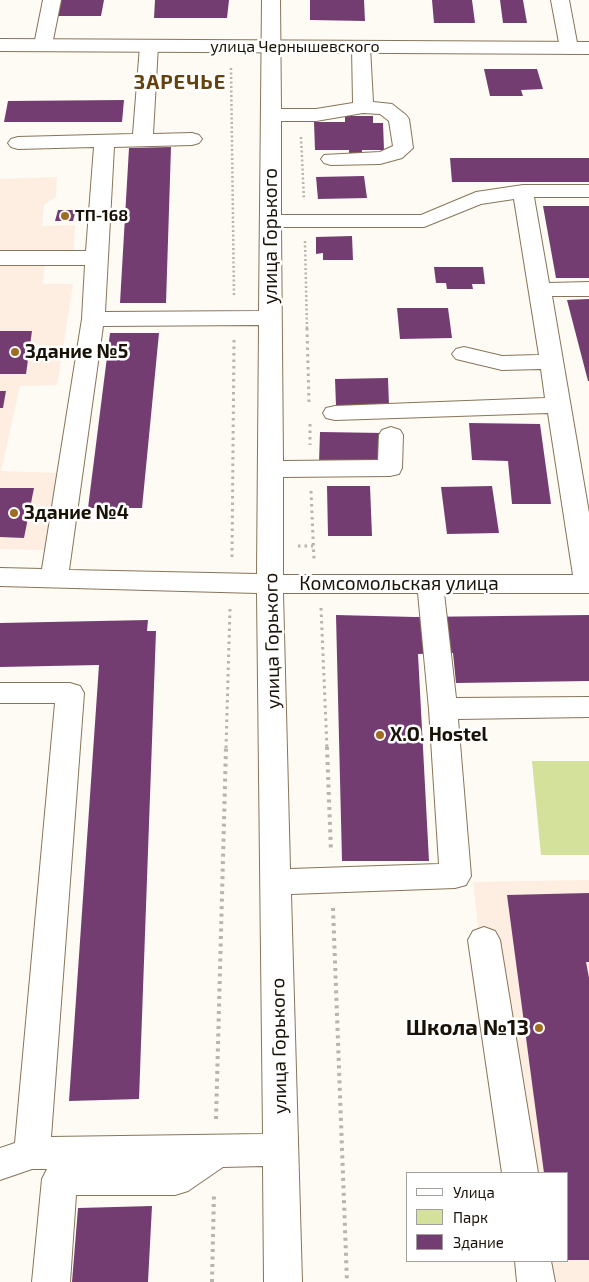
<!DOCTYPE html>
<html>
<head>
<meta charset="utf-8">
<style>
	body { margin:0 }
	#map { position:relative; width:589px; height:1282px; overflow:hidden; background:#fefaf4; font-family:"Exo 2",sans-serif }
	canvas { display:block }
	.legend { position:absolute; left:406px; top:1172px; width:162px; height:90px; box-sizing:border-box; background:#fff; border:1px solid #a3a09c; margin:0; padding:6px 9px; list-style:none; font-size:15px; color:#191207 }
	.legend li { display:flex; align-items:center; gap:10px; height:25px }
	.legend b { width:25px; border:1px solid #a3a09c }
</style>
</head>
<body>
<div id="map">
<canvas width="589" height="1282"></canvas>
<ul class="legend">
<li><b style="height:6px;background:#fff"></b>Улица</li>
<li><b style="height:14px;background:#d4e19b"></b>Парк</li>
<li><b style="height:14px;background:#743d72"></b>Здание</li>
</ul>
</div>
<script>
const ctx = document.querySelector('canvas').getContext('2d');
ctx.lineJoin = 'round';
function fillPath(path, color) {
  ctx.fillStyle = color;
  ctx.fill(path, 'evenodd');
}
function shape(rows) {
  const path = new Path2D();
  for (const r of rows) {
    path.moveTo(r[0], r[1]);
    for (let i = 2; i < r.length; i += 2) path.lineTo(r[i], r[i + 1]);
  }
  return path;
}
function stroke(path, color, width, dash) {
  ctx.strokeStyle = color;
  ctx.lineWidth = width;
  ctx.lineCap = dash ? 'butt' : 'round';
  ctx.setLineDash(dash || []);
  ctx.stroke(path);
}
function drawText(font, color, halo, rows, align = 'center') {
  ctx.font = font + ' "Exo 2",sans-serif';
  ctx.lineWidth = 5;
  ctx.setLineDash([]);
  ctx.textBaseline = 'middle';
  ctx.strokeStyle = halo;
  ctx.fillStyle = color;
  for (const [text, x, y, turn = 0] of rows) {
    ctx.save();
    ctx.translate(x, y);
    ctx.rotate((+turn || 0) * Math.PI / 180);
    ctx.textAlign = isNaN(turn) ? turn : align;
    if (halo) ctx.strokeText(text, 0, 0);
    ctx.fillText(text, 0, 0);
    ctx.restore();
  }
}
const education = shape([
	[57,177,56,197,44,205,42,226,75,225,73,258,45,259,43,284,73,284,57,385,20,386,1,471,58,473,44,550,0,549,0,179],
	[589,880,589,1282,519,1282,517,1261,568,1261,568,1173,507,1173,473,882]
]);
const green = shape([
	[532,761,589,761,589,855,541,855]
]);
const building = shape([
	[60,0,104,0,101,16,57,16],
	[155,0,229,0,227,18,154,18],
	[310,0,364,0,365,21,310,20],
	[432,0,472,0,475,23,434,23],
	[500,0,523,0,527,23,503,23],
	[484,69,537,69,543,89,521,90,523,96,490,96],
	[124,100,122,122,4,122,8,101],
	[345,116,373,116,373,123,383,123,384,150,362,150,362,153,349,153,349,150,315,150,314,122,345,122],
	[171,147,166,303,120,303,129,148],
	[450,158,589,158,589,182,452,182],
	[364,176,367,198,318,199,316,177],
	[543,206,589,206,589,278,556,278],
	[58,210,76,210,73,221,55,221],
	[352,236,353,260,323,260,323,253,316,254,316,237],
	[434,267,483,267,485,284,472,284,473,289,447,289,446,283,436,283],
	[589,299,589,381,588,381,567,300],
	[397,308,448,308,452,338,400,339],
	[0,331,32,331,26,374,0,374],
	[110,333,159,333,142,508,88,508],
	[388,378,389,405,336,406,335,379],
	[0,391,6,391,3,408,0,408],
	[469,423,540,424,551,504,512,504,508,461,472,460],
	[320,432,383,433,384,464,319,463],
	[327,486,370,486,372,536,328,536],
	[492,486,499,533,447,534,441,487],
	[0,488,34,488,24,538,0,537],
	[336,615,415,617,589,615,589,681,456,683,453,653,418,654,429,861,342,861],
	[148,620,147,631,156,631,139,1099,69,1101,99,665,0,667,0,623],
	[589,893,589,962,586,962,589,978,589,1260,568,1260,568,1173,544,1173,507,895],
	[152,1206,148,1282,72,1282,78,1208]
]);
const pathFar2 = shape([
	[231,68,234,297],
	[301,137,304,200],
	[305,241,307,329]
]);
const pathFar1 = shape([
	[307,328,309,403],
	[310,424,310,445],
	[311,491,314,560],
	[298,546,313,546],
	[232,557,234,340],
	[321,608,327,748],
	[226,748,230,608]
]);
const path = shape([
	[327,747,331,852],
	[333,908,347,1282],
	[216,1119,226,747],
	[212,1282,214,1193]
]);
const minor = shape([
	[43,0,61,0,52,45,50,49,43,51,36,49,34,45,43,0],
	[262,0,280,0,281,109,316,109,353,103,352,47,354,43,361,41,368,43,370,47,373,102,392,104,406,115,409,119,413,148,402,158,380,164,331,165,324,163,321,159,324,155,380,152,393,146,389,121,380,114,363,113,316,121,281,121,281,215,421,215,476,192,523,185,589,185,589,197,534,197,549,283,589,282,589,296,552,296,589,513,589,593,444,593,456,698,589,697,589,717,458,719,471,876,466,885,455,888,291,894,302,1282,264,1282,263,1166,223,1167,188,1191,175,1195,76,1195,70,1282,32,1282,42,1179,47,1169,32,1169,0,1180,0,1148,15,1143,55,703,0,703,0,683,70,683,80,686,84,693,51,1137,263,1134,257,593,0,586,0,568,42,569,82,319,85,265,0,265,0,251,86,251,94,147,18,149,11,147,8,143,11,139,18,137,133,134,140,46,142,42,149,40,156,42,158,46,153,134,192,133,199,135,202,139,199,143,192,145,114,147,105,312,259,311,262,0],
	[514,199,539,355,502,356,464,347,456,349,452,354,456,359,502,370,541,369,545,398,335,406,326,408,323,413,326,418,335,420,548,413,573,575,283,575,283,477,390,476,399,474,402,468,403,435,400,430,391,427,382,430,379,435,378,460,283,461,281,227,424,227,481,204,514,199],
	[259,325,257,574,69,570,103,326,259,325],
	[283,593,418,593,429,709,439,864,290,869,283,593],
	[551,0,569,0,578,48,576,52,569,54,562,52,560,48,551,0],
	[484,927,495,931,500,940,538,1173,502,1173,468,940,473,931,484,927],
	[515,1261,551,1261,555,1282,517,1282,515,1261]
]);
const major = shape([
	[0,39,589,42,589,54,0,51,0,39]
]);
const markers = [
	[65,216,5,"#9f6d22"],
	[15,352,5,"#9f6d22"],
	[14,513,5,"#9f6d22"],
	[380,735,5,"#9f6d22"],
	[539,1028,5,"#9f6d22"]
];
const farStreetnames = [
	["улица Чернышевского",295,47]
];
const farPoinames = [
	["ТП-168",75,216]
];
const streetNames = [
	["улица Горького",271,236,-90],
	["Комсомольская улица",399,584],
	["улица Горького",272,641,-91],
	["улица Горького",279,1046,-91]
];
const poiNames = [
	["Здание №5",25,352],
	["Здание №4",24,513],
	["X.O. Hostel",390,735]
];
const farDistrictnames = [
	["ЗАРЕЧЬЕ",180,82]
];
const nearPoinames = [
	["Школа №13",529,1028]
];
fillPath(education, '#feede1');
fillPath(green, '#d4e19b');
fillPath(building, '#743d72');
stroke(minor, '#877559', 2);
stroke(major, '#877559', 2);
stroke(pathFar2, '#b8b3ab', 2.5, [2, 2.5]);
stroke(pathFar1, '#b8b3ab', 3, [2.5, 4]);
stroke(path, '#b8b3ab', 4, [3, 4.5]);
fillPath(minor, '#fff');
fillPath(major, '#fff');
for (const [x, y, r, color] of markers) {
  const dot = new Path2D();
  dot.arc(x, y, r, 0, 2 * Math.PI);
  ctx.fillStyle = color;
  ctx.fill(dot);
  stroke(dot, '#fff', 2);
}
drawText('16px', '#191207', '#fff', farStreetnames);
drawText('bold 16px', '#191207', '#fff', farPoinames, 'left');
drawText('19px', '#191207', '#fff', streetNames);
drawText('bold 19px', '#191207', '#fff', poiNames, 'left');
ctx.letterSpacing = '1px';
drawText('bold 20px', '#64420d', '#fff', farDistrictnames);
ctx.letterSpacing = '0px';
drawText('bold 22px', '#191207', '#fff', nearPoinames, 'right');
</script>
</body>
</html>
